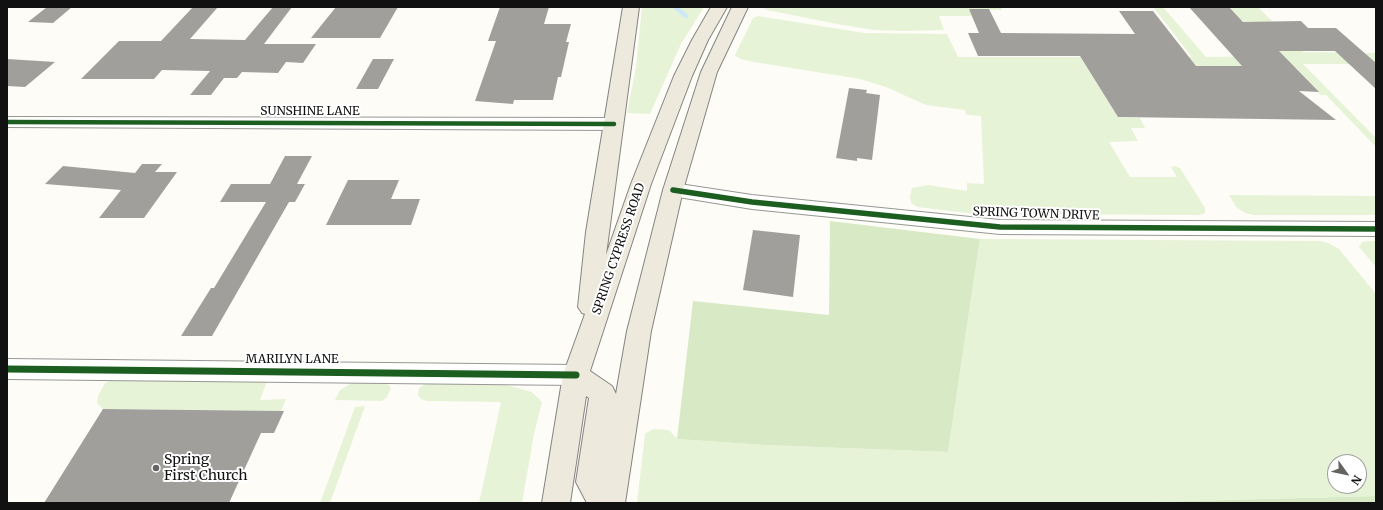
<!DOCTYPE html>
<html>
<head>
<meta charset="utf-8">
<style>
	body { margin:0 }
	#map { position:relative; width:1383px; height:510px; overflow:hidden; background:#fdfcf7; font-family:Merriweather,serif }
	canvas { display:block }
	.frame { position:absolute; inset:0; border:8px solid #111; pointer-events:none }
	.north { position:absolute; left:1327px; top:454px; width:40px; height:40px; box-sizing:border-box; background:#fff; border:1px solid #a0a0a0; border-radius:50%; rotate:123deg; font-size:11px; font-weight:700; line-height:16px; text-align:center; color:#111 }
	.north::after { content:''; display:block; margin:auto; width:14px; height:18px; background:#646362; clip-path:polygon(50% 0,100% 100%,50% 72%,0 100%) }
</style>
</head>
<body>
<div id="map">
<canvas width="1383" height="510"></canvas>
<div class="frame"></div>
<div class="north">N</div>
</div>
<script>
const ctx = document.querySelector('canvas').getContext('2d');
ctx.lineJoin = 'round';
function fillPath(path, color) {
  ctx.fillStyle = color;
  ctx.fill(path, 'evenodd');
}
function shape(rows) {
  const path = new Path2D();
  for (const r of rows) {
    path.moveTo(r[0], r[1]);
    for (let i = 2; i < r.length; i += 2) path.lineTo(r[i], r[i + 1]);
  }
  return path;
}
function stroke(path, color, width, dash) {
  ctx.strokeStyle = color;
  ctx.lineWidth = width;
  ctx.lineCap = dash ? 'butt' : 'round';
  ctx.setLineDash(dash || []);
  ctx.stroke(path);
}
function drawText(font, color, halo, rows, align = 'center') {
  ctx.font = font + ' Merriweather,serif';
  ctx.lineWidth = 4;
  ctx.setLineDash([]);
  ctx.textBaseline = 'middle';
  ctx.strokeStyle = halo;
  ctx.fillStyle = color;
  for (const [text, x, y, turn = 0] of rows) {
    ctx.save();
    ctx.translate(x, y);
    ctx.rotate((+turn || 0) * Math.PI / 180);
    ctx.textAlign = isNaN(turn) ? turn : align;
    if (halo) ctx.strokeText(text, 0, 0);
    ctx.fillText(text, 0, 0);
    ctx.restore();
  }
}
const green = shape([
	[642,7,704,7,681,44,650,114,627,113,636,67],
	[762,7,1001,7,1002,10,969,9,972,16,939,16,944,30,902,31,874,30,837,24,767,10],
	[1153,7,1163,7,1206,57,1276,56,1229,7,1258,7,1303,52,1376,53,1376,64,1303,64,1376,138,1376,147,1326,95,1320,95,1296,68,1086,65,1118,117,1140,118,1145,128,1131,128,1138,141,1109,142,1130,177,1177,177,1171,167,1175,166,1180,168,1205,208,1205,213,1200,215,1009,214,975,214,917,207,911,203,910,197,912,188,928,185,967,191,967,183,984,184,981,116,969,115,966,114,965,110,926,105,886,87,860,79,754,62,740,59,735,55,753,18,758,16,864,33,947,34,958,57,1192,57],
	[1229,195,1376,196,1376,215,1254,215,1245,213,1236,207],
	[980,239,1319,241,1328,243,1339,249,1376,294,1376,496,1115,503,637,503,645,434,653,429,669,430,677,439,764,445,948,452],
	[1335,462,1359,462,1359,486,1335,486],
	[1369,241,1376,241,1376,267,1359,247,1362,242],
	[112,380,267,381,260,400,286,399,281,411,103,409,97,403,98,396,105,383],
	[355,381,385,381,391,388,387,397,382,401,335,400,340,390],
	[428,382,482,382,506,385,532,392,542,402,534,434,522,503,479,503,501,402,427,401,421,399,418,395,419,388],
	[365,406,330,503,320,503,355,407]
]);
const forest = shape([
	[830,221,980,239,948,452,764,445,677,439,693,301,829,315],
	[1376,496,1376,503,1115,503]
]);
const stream = shape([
	[675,7,686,16]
]);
const building = shape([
	[47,7,72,7,53,23,28,22],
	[193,7,218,7,190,39,245,40,273,7,292,7,264,44,316,44,303,63,286,62,278,73,242,72,237,78,224,78,211,95,190,95,210,71,162,70,154,79,81,79,119,41,161,41],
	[336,7,398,7,380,38,311,38],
	[500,7,549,7,544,24,571,24,566,42,569,42,561,77,558,77,553,100,514,100,513,104,475,101,496,41,488,41],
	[1189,7,1229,7,1243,22,1301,21,1308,28,1336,28,1376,63,1376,89,1335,51,1279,51,1319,92,1299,91,1336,120,1118,117,1080,56,978,56,968,33,979,33,969,9,989,9,1001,33,1135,34,1119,11,1153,11,1196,66,1242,66],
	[7,59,55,62,25,87,7,86],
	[373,59,394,59,378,89,356,89],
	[849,88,867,90,866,93,880,95,872,160,857,158,857,161,836,158],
	[285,156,312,156,297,184,305,184,295,202,289,202,212,336,181,336,211,288,214,288,266,202,220,202,231,184,270,184],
	[142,164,162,164,155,172,177,172,144,218,99,218,121,190,45,184,63,166,135,173],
	[348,180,399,180,391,199,420,199,411,225,326,225],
	[753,230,800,235,793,297,743,290],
	[103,409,284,411,274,433,261,433,229,503,44,503]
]);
const minor = shape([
	[7,117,614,118,621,120,623,124,621,128,614,130,7,127,7,117],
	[673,183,752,195,1000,220,1376,222,1376,236,1000,234,752,209,666,195,663,190,666,185,673,183],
	[7,359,576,365,585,368,589,375,585,382,576,385,7,379,7,359]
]);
const major = shape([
	[623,7,639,7,606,255,631,184,674,76,692,40,711,7,727,7,708,40,692,76,651,184,590,371,612,386,616,394,627,331,663,190,701,72,732,7,748,7,717,72,683,190,651,331,625,503,587,503,576,482,589,398,586,396,570,503,542,503,563,375,585,314,582,313,578,307,586,232,623,7]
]);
const cyclewayFar2 = shape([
	[7,122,614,124]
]);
const cyclewayFar1 = shape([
	[673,190,752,202,1000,227,1376,229]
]);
const cycleway = shape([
	[7,369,576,375]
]);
const markers = [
	[156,468,4,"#646362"]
];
const streetNames = [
	["SUNSHINE LANE",310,112],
	["SPRING TOWN DRIVE",1036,214,2],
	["SPRING CYPRESS ROAD",619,249,-71],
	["MARILYN LANE",292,360]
];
const nearPoinames = [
	["Spring",164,460],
	["First Church",164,476]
];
fillPath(green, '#e7f3d7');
fillPath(forest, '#d8eac5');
stroke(stream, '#cde8f7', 4.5);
fillPath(building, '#a19f9c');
stroke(minor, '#979795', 2);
stroke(major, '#858482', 2);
fillPath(minor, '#fffffe');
fillPath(major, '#ede9dc');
stroke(cyclewayFar2, '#1b5e20', 4.5);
stroke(cyclewayFar1, '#1b5e20', 5.5);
stroke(cycleway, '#1b5e20', 7);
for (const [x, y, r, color] of markers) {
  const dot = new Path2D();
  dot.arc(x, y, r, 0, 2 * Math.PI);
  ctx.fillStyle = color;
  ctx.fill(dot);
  stroke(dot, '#fff', 1.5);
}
drawText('12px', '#111', '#fff', streetNames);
drawText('14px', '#111', '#fff', nearPoinames, 'left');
</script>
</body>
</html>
